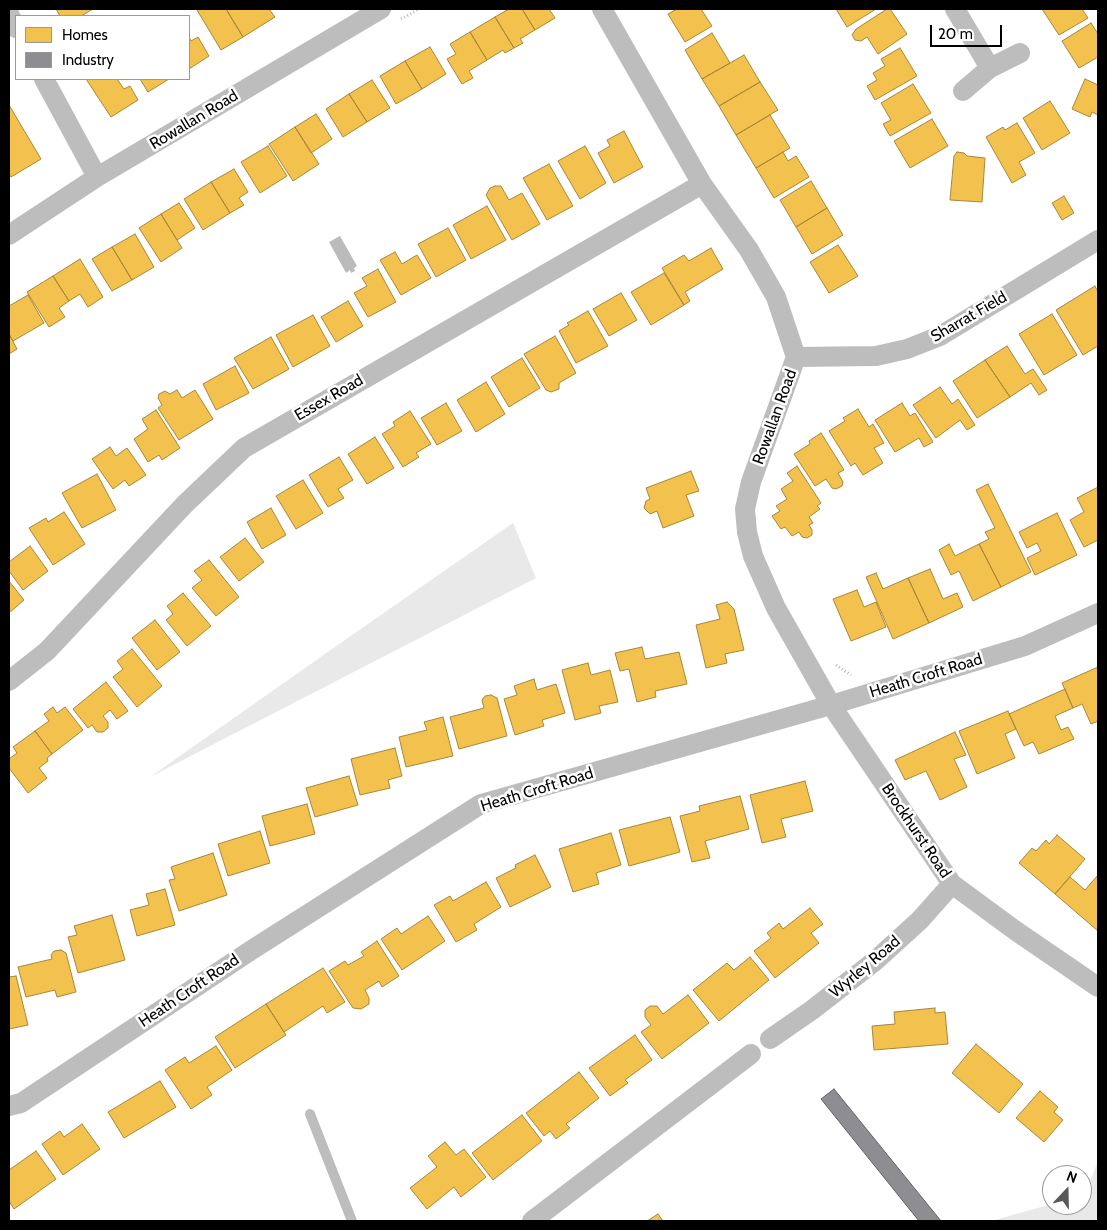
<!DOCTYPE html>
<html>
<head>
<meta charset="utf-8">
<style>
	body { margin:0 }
	#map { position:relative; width:1107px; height:1230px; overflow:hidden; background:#fff; font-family:Cabin,sans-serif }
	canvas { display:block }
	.frame { position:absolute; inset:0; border:10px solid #000; pointer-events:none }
	.legend { position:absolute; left:15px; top:15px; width:175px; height:65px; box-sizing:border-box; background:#fff; border:1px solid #999; margin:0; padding:6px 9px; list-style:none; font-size:15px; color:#000 }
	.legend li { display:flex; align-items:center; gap:10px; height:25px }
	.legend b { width:25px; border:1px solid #999 }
	.north { position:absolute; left:1042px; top:1165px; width:50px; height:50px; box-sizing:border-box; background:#fff; border:1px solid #999; border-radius:50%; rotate:21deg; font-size:14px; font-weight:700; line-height:20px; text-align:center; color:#000 }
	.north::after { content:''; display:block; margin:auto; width:18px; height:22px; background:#595959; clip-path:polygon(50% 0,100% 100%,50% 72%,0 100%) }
	.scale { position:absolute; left:930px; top:25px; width:72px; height:22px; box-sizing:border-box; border:2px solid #000; border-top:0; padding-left:6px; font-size:15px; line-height:18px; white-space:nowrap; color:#000; -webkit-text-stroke:4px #fff; paint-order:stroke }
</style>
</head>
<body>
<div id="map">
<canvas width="1107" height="1230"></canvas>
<div class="frame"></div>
<ul class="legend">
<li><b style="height:14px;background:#f2c14e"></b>Homes</li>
<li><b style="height:14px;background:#8d8d92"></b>Industry</li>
</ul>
<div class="north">N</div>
<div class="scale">20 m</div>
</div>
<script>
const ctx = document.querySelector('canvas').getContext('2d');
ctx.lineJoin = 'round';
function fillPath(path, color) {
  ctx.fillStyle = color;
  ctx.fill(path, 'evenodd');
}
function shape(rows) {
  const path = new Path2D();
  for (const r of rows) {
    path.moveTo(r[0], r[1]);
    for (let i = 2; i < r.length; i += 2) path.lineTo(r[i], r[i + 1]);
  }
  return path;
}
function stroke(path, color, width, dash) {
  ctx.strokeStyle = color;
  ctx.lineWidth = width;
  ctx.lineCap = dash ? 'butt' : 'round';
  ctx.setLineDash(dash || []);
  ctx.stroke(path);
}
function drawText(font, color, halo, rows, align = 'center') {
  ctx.font = font + ' Cabin,sans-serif';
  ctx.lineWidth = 5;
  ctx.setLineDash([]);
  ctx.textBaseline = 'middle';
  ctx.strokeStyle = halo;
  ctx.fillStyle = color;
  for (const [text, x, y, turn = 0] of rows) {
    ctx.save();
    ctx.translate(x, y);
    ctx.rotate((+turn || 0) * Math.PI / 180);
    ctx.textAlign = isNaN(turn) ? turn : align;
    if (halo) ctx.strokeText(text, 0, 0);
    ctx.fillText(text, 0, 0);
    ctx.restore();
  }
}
const green = shape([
	[513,523,536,578,150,777,342,642],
	[1098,1161,1098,1221,991,1221,1052,1204,1052,1205,1082,1205,1082,1195,1085,1194]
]);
const water = shape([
	[340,236,357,266,354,268,355,271,351,273,350,270,346,273,329,242]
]);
const homes = shape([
	[56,9,93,9,81,16,60,16,56,9],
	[199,9,226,9,243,37,221,50,197,10,199,9],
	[226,9,269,9,275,17,243,37,226,9],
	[509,9,522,9,535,30,520,39,523,43,514,48,495,17,509,9],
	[522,9,549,9,555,18,535,30,522,9],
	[677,9,701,9,712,26,685,42,668,14,677,9],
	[836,9,876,9,847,27,836,9],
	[887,9,890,9,907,34,878,54,867,37,861,41,855,40,852,35,856,29,887,9],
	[1042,9,1082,9,1088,18,1059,35,1042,9],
	[495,17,514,48,505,53,503,50,487,60,470,32,495,17],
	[1091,23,1098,34,1098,57,1079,68,1062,41,1091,23],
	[470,32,487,60,469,71,473,78,462,84,447,59,456,54,450,44,470,32],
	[712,33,730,63,702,79,685,50,712,33],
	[189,37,191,41,198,37,209,56,189,69,189,37],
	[430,47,446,74,422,89,405,61,430,47],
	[900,48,917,76,875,100,867,86,877,80,873,73,885,66,881,59,900,48],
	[744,55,760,82,719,106,702,79,744,55],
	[405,61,422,89,396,104,380,76,405,61],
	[86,79,117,79,124,89,130,86,138,100,111,117,86,79],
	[140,79,169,79,148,92,140,79],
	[1085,79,1098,85,1098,115,1092,112,1090,117,1072,109,1085,79],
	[372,80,390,108,367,122,349,94,372,80],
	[760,82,778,110,736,135,719,106,760,82],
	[913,84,931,113,890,136,883,124,891,120,881,103,913,84],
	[349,94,367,122,343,137,326,109,349,94],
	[1050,101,1070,133,1042,150,1023,118,1050,101],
	[9,105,41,159,11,177,9,174,9,105],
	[316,114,332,139,311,153,295,127,316,114],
	[770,115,790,148,756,168,736,135,770,115],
	[932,119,948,146,910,168,894,141,932,119],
	[1017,123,1035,153,1019,162,1026,175,1012,183,986,137,1003,127,1005,130,1017,123],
	[295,127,319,164,293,181,269,144,295,127],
	[624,131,643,167,614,183,598,153,610,146,607,140,624,131],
	[268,146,287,176,260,193,241,162,268,146],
	[585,146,606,183,580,199,558,161,585,146],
	[783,152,788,161,796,156,809,177,774,198,756,168,783,152],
	[957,152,964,153,967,156,985,158,982,202,950,200,954,156,957,152],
	[549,164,573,206,547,220,523,178,549,164],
	[234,169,248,192,239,198,244,205,230,213,211,182,234,169],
	[811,181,827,208,796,227,780,200,811,181],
	[211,182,230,213,203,230,184,199,211,182],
	[495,186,501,186,509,200,522,193,540,224,512,240,486,195,490,188,495,186],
	[1064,196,1074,213,1062,220,1052,203,1064,196],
	[179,203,195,228,177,240,161,214,179,203],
	[487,206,506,240,471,259,453,225,487,206],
	[827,208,843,235,812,254,796,227,827,208],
	[161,214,182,248,161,262,139,228,161,214],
	[448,228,466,260,436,277,418,244,448,228],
	[135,234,154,267,132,280,112,247,135,234],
	[838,245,858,276,829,293,810,262,838,245],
	[112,247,132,280,112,291,92,259,112,247],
	[711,248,723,269,685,292,690,301,684,305,662,268,684,255,689,261,711,248],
	[395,252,402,264,417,255,431,278,401,295,380,260,395,252],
	[80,259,103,297,88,307,80,294,69,301,53,276,80,259],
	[378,269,396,302,368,317,354,293,367,286,362,278,378,269],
	[664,273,684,305,651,325,631,292,664,273],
	[53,276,69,301,59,308,65,317,49,327,27,292,53,276],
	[1095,286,1098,292,1098,346,1083,355,1056,310,1095,286],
	[621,293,637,320,609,336,593,309,621,293],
	[28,295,44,323,13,341,9,334,9,306,28,295],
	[348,301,363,326,336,342,321,317,348,301],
	[588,311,608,346,576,363,559,331,569,325,567,323,588,311],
	[1052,314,1077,355,1044,375,1019,334,1052,314],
	[313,315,330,346,293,367,276,335,313,315],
	[9,334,17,349,9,354,9,334],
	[555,336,576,373,559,383,559,389,551,392,546,390,524,354,555,336],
	[271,337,289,369,253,389,234,358,271,337],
	[1007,346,1025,374,1033,369,1047,390,1039,395,1031,383,1010,397,985,360,1007,346],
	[522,358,540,388,509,407,491,377,522,358],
	[985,360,1010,397,977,418,953,381,985,360],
	[235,366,249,393,216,410,203,384,235,366],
	[486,382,505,414,476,432,457,400,486,382],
	[940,387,952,404,958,399,975,425,967,430,960,420,936,438,913,405,940,387],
	[177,390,182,398,195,390,213,419,179,440,158,408,162,405,158,398,159,394,165,391,170,394,177,390],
	[446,403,462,431,437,445,421,418,446,403],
	[902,403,910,416,915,413,933,442,924,447,919,438,895,452,875,420,902,403],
	[858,409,869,427,873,424,884,443,874,448,883,463,863,475,855,463,851,466,829,431,845,421,843,418,858,409],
	[156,410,180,448,162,460,159,455,148,462,134,439,148,429,142,419,156,410],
	[410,411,431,444,416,453,419,457,403,467,382,434,395,426,393,422,410,411],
	[821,433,844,470,838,473,843,482,842,486,836,489,832,488,826,479,815,486,794,454,810,444,809,441,821,433],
	[375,437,394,468,367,484,348,454,375,437],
	[110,447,116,456,127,448,146,475,129,486,125,480,113,489,92,459,110,447],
	[339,457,353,480,338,489,344,498,328,507,309,475,339,457],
	[797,466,821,503,817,506,820,509,809,517,813,523,809,525,812,530,812,535,807,538,802,537,799,532,792,536,785,527,781,529,772,516,780,511,776,506,787,499,781,489,793,481,787,473,797,466],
	[691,471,699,491,686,495,694,516,663,528,657,511,650,514,644,508,646,501,650,499,646,488,691,471],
	[97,474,116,510,82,528,62,493,97,474],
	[303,480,323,513,296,529,276,496,303,480],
	[988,484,1031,572,1001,587,979,544,989,539,985,532,995,528,976,490,988,484],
	[1098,487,1098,540,1084,547,1070,520,1084,512,1077,498,1098,487],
	[271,508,286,535,262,549,247,522,271,508],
	[64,512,85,544,53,565,29,528,46,518,48,522,64,512],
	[1057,513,1077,555,1035,575,1027,558,1041,551,1037,543,1027,548,1019,532,1057,513],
	[245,538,264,562,239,581,220,557,245,538],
	[949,544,955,556,979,544,1001,587,973,601,959,571,951,575,939,550,949,544],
	[30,546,48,571,23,590,9,571,9,562,30,546],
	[209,560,239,597,216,616,192,588,202,580,194,571,209,560],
	[930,569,943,599,957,593,963,607,929,623,908,578,930,569],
	[876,573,883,589,908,578,929,623,893,639,866,577,876,573],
	[9,581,24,600,9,613,9,581],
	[857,590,864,607,876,602,886,627,851,641,833,599,857,590],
	[183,593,211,626,187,646,166,620,173,614,167,606,183,593],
	[727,602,734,609,744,650,725,654,727,663,706,668,696,625,720,619,716,605,727,602],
	[155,620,180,652,157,670,132,638,155,620],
	[642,647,645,659,679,652,687,684,655,691,656,697,637,702,629,669,620,671,615,653,642,647],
	[132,649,162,686,137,707,113,677,123,669,117,661,132,649],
	[588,663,591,675,610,670,618,702,599,706,601,713,575,720,562,670,588,663],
	[1098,667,1098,721,1091,724,1082,704,1073,708,1062,683,1098,667],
	[534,679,537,690,556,684,565,713,542,720,544,726,515,735,504,699,517,695,514,686,534,679],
	[106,682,128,711,117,719,110,710,103,716,108,722,108,728,103,732,97,732,92,725,88,728,73,709,106,682],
	[1065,689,1073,708,1055,716,1061,730,1068,727,1074,739,1039,754,1033,742,1024,746,1009,714,1065,689],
	[491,695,497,698,507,736,459,749,450,717,484,708,482,700,485,696,491,695],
	[53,707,57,713,65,707,83,730,52,754,35,731,49,721,44,714,53,707],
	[1008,711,1016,729,1005,734,1015,758,977,774,959,731,1008,711],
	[443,717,453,756,406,767,399,737,427,730,424,722,443,717],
	[35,731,52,754,47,758,48,761,39,768,47,778,28,793,9,768,9,759,17,753,13,747,35,731],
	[955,732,966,755,954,759,967,787,940,800,926,771,905,780,895,760,955,732],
	[395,748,402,776,388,780,390,788,360,795,351,759,395,748],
	[349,776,358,805,315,817,306,788,349,776],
	[805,781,813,811,781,819,786,837,762,843,750,795,805,781],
	[740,796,749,829,705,841,710,858,692,862,680,816,700,811,699,806,740,796],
	[307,804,315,834,270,846,262,816,307,804],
	[670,817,680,852,629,866,619,830,670,817],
	[260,831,270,863,228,876,218,844,260,831],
	[611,833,621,865,596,873,599,884,573,892,559,849,611,833],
	[1057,835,1085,859,1055,894,1019,863,1032,848,1036,851,1046,840,1049,844,1057,835],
	[213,853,227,895,179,911,169,880,175,879,171,867,213,853],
	[535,855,551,887,510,907,496,878,516,868,515,865,535,855],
	[1098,875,1098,931,1055,894,1070,877,1085,890,1098,875],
	[486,882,501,907,474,924,477,930,456,942,434,905,450,896,453,901,486,882],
	[165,889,175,925,137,936,130,910,149,905,146,894,165,889],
	[810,908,823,924,811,933,819,943,775,978,754,951,771,938,767,933,779,923,783,929,810,908],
	[112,915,125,960,78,973,68,937,77,935,74,926,112,915],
	[428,916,445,941,402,970,381,939,397,928,401,934,428,916],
	[377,941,399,976,382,987,379,981,365,990,369,998,369,1004,361,1009,353,1008,329,971,345,961,348,965,364,956,361,952,377,941],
	[61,950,66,953,76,992,57,997,55,990,26,997,18,967,52,959,51,955,54,951,61,950],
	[750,957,769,980,719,1021,693,990,727,963,734,970,750,957],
	[323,968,345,1002,327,1013,323,1006,284,1032,266,1004,323,968],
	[16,976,28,1025,9,1029,9,977,16,976],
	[688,995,709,1023,662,1059,641,1032,651,1025,645,1017,645,1010,650,1006,657,1006,663,1014,688,995],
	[266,1004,286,1035,235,1068,215,1037,266,1004],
	[935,1008,935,1013,945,1012,948,1044,874,1050,872,1026,895,1024,894,1012,935,1008],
	[635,1035,652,1060,625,1080,628,1083,610,1096,589,1068,635,1035],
	[976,1044,1023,1084,999,1113,952,1073,976,1044],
	[216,1046,232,1070,207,1087,212,1095,191,1109,165,1070,185,1057,189,1063,216,1046],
	[579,1072,599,1098,566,1124,570,1128,556,1139,550,1131,544,1136,526,1113,579,1072],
	[160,1081,176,1107,124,1138,108,1112,160,1081],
	[1040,1091,1058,1107,1054,1112,1063,1120,1044,1142,1016,1118,1040,1091],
	[522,1115,542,1141,493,1180,472,1153,522,1115],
	[82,1124,100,1149,63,1175,42,1144,60,1131,64,1137,82,1124],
	[445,1142,456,1155,464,1149,486,1177,461,1197,454,1187,427,1209,410,1188,437,1167,428,1156,445,1142],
	[36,1151,56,1179,14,1209,9,1201,9,1170,36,1151],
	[658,1214,663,1221,647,1221,658,1214]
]);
const industry = shape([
	[834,1089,941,1221,919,1221,821,1099,834,1089]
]);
const path = shape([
	[401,19,419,9],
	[836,665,851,675]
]);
const service = shape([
	[310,1114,352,1221]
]);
const minor = shape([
	[602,9,702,184,749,250,776,297,796,357,751,482,745,509,747,532,753,556,776,608,831,705,952,884,1016,931,1098,987],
	[955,9,990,68,1020,53],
	[9,14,16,28],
	[44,79,97,177],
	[963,91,990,68],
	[9,235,97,177,381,9],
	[796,357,876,356,907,349,940,336,1098,240],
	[9,681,47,651,185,504,244,448,702,184],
	[770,1039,812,1010,875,961,920,920,952,884],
	[9,1106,21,1103,250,951,481,804,831,705,1025,646,1098,613],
	[532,1221,751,1054]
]);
const streetNames = [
	["Rowallan Road",194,120,-31],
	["Sharrat Field",969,317,-30],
	["Essex Road",329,398,-30],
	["Rowallan Road",775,417,-70],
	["Heath Croft Road",926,676,-17],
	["Heath Croft Road",537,790,-17],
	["Brockhurst Road",916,831,56],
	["Wyrley Road",865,967,-40],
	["Heath Croft Road",189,991,-34]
];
fillPath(green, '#e9e9e9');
fillPath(water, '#bbb');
fillPath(homes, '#f2c14e');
stroke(homes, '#a98737', 1);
fillPath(industry, '#8d8d92');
stroke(industry, '#636366', 1);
stroke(path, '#b8b8b8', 3, [1, 2.5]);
stroke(service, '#bdbdbd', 10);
stroke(minor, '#bdbdbd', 20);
drawText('16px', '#000', '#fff', streetNames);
</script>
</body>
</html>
